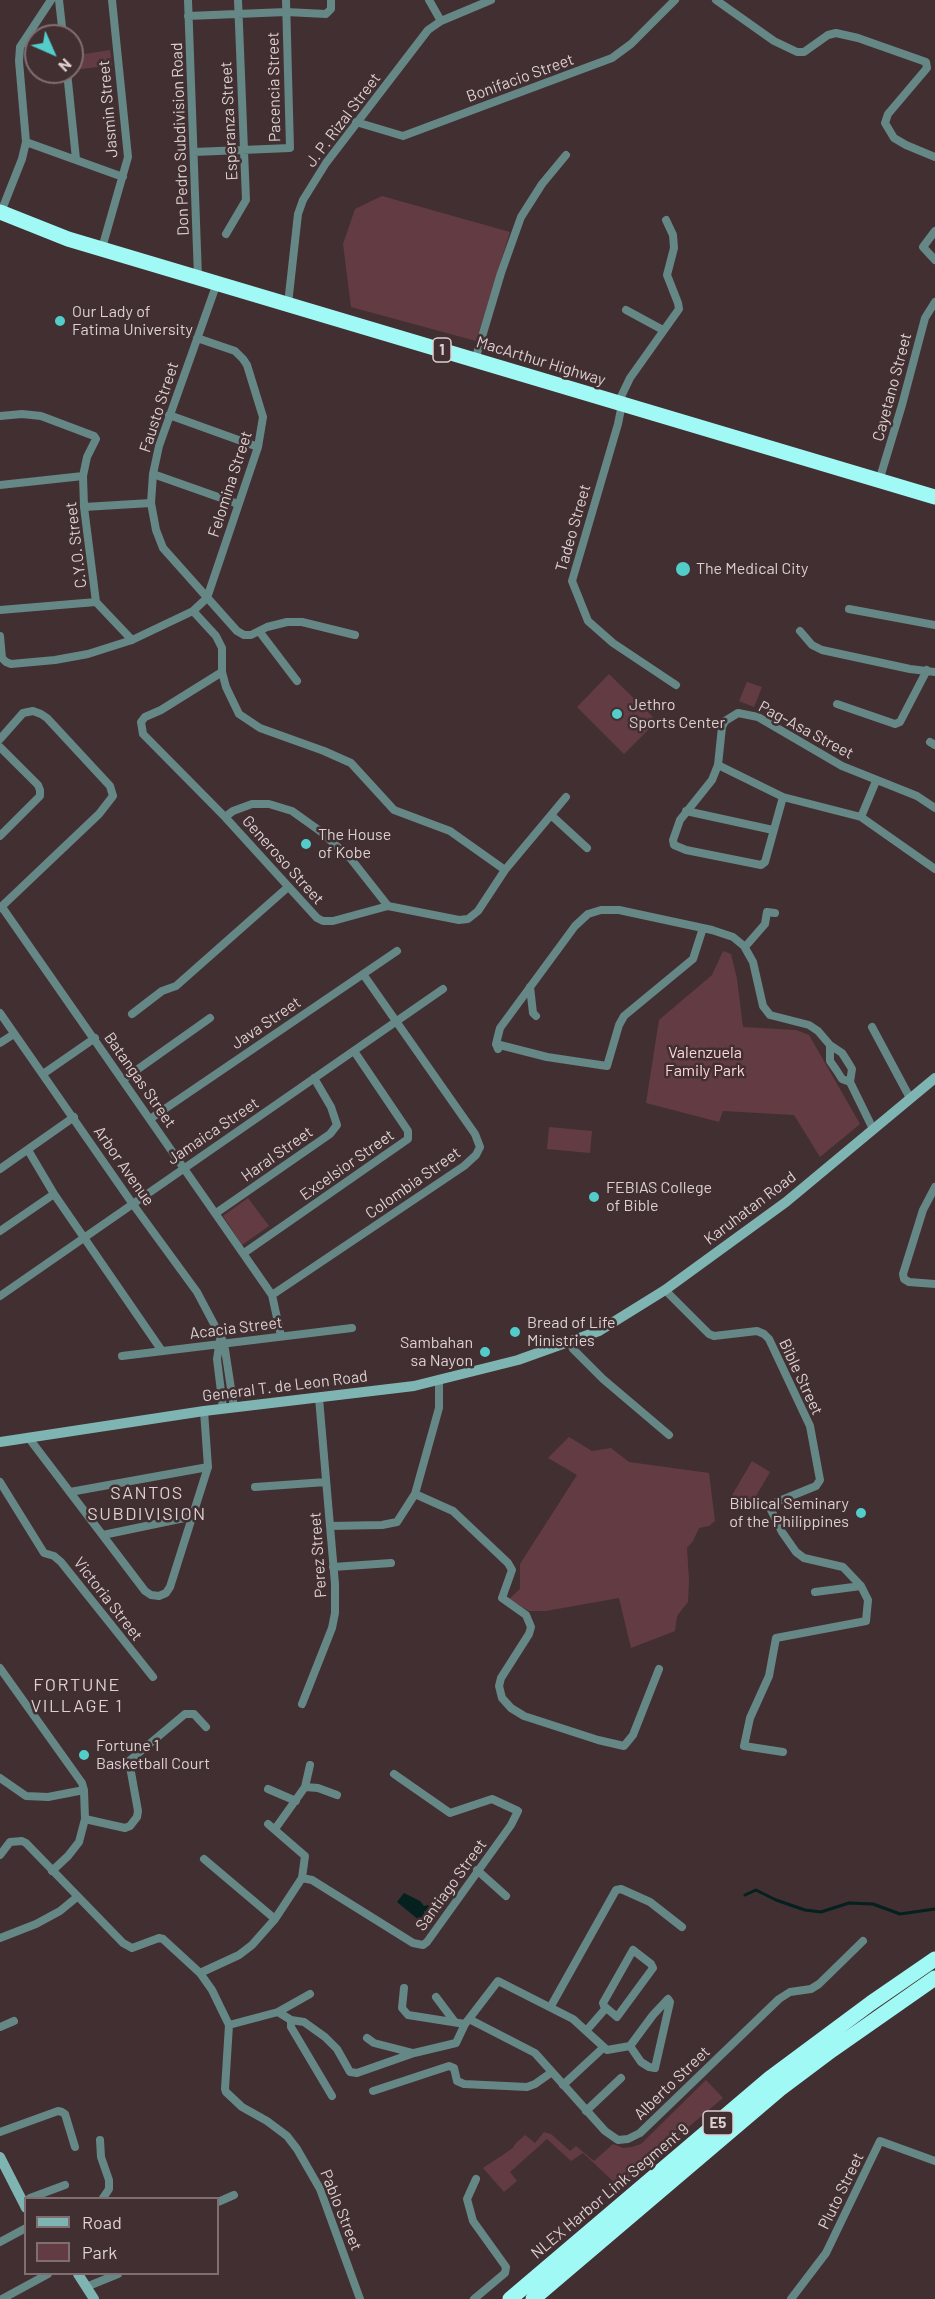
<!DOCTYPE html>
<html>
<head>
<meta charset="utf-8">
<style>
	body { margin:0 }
	#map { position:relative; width:935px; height:2299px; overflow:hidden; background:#422f31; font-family:Barlow,sans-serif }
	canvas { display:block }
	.legend { position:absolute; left:24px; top:2197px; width:195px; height:78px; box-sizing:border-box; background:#422f31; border:2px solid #806f71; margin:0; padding:8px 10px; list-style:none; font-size:18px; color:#dcd0d1 }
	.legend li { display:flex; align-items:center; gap:12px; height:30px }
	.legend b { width:30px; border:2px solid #806f71 }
	.north { position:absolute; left:24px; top:24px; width:60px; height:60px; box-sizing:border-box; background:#422f31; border:2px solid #806f71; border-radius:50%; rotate:135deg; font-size:16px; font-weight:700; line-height:24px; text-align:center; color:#dcd0d1 }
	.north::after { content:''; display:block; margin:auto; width:21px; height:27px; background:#53cdca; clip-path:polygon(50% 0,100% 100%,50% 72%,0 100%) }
</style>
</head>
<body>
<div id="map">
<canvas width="935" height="2299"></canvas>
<ul class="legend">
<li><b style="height:8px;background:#7eb5b3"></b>Road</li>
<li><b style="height:16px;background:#633c43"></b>Park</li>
</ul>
<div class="north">N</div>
</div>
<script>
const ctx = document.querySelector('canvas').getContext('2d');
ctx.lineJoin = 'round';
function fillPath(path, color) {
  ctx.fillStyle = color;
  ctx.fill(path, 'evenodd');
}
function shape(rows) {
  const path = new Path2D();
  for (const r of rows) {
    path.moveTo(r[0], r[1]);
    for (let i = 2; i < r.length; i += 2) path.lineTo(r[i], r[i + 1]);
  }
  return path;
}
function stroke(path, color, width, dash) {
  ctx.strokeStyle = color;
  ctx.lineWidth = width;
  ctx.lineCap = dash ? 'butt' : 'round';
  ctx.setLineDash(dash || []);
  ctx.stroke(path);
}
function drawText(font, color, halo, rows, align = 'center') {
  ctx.font = font + ' Barlow,sans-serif';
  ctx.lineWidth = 5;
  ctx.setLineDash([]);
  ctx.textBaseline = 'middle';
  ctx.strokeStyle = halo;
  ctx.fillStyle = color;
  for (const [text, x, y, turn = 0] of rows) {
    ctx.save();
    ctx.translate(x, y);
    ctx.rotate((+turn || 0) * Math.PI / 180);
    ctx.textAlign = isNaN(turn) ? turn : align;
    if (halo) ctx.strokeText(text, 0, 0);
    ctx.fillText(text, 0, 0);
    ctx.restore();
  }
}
const green = shape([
	[110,50,112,65,74,70,72,56],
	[382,196,510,232,476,341,351,307,343,244,355,209],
	[609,674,657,721,624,754,577,707],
	[747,682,762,687,754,707,739,701],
	[723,951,731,954,737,979,743,1027,796,1030,809,1035,860,1124,820,1157,794,1115,723,1111,719,1122,646,1103,659,1020,712,975],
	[549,1127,592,1131,590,1153,547,1149],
	[248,1198,269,1226,242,1245,223,1216],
	[569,1437,592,1451,611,1448,629,1462,709,1473,715,1521,709,1526,699,1528,693,1541,687,1548,689,1581,688,1602,677,1616,675,1631,631,1648,619,1598,546,1611,529,1611,509,1599,520,1589,520,1564,577,1475,548,1458],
	[752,1461,770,1472,749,1508,731,1497],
	[706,2080,723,2098,618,2186,583,2153,571,2161,547,2139,510,2172,517,2181,504,2192,483,2168,513,2148,515,2144,525,2135,535,2143,544,2132,551,2134,570,2151,576,2146,594,2161,613,2144,623,2148,632,2147,641,2144]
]);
const water = shape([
	[404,1893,420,1901,424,1906,428,1905,431,1910,429,1912,424,1911,424,1917,419,1920,397,1902]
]);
const stream = shape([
	[745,1895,756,1890,776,1900,805,1910,821,1912,849,1903,873,1904,900,1914,935,1909]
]);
const street = shape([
	[59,0,63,36],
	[188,0,198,277],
	[429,0,441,21],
	[716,0,774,41,797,52,804,52,828,35,836,33,858,38,926,62,927,68,888,114,885,123,894,138,906,145,935,157],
	[188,16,286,12,326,14,331,9,331,0],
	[67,72,76,159],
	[356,122,403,136,612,58,631,44,675,0],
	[26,142,123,177],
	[194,152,290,148,286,0],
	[1,212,22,159,26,142,19,61,20,47,51,0],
	[935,231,923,247,935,260],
	[226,234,246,200,238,0],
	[102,248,128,157,112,0],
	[217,283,159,446,153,474,151,503,156,530,163,548,237,631,244,635,251,635,267,627,287,622,302,622,355,635],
	[288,304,298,214,303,200,326,163,428,30,441,21,491,0],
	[626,310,663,330],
	[475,360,501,273,521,217,542,184,566,155],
	[618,403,630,378,679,309,678,303,667,275,674,248,673,235,666,220],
	[622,404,618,424,572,581,588,621,613,643,676,685],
	[169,415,258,447],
	[0,416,22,414,41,416,94,436,96,439,87,457,83,476,84,507,96,602,132,640],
	[153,474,238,504],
	[879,481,902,405,925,318,935,302],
	[0,485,83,476],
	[84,507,151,503],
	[849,609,935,625],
	[0,610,96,602],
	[193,611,216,636,222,648,222,672,226,687,239,714,260,728,324,751,351,763,394,810,450,831,505,870],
	[259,631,297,681],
	[800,631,812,645,822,650,910,669,935,672],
	[0,636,2,658,6,662,11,664,55,660,88,654,132,640,193,611,207,598,258,447,263,417,247,365,243,359,235,351,197,338],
	[222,672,161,710,145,717,141,722,143,734,225,817,317,918,323,921,333,921,388,906,459,920,468,919,478,911,505,870,551,815,587,848],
	[837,704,895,724,900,722,927,670],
	[0,739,23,713,33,711,41,714,47,718,110,786,113,796,99,814,0,908],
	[930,742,935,745],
	[0,747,38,785,40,790,40,796,0,836],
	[718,765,783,797,861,817,935,869],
	[783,797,765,862,761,865,686,850,674,845,673,840,680,820,712,780,718,765,722,727,725,721,738,713,758,717,842,766,917,796,935,808],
	[686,811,773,830],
	[551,815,566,797],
	[225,817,233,811,252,804,269,804,292,811,320,831,351,859,388,906],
	[861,817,876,781],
	[2,907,272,1295,281,1336],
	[745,947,765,924,767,912,775,913],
	[530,987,533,1013,536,1016],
	[0,1013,132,1203,197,1292,224,1343,234,1408],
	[132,1014,162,991,176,986,288,887],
	[872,1027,910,1098],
	[0,1043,14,1034],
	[496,1044,547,1057,607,1066,619,1025,624,1016,693,959,703,928],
	[830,1045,842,1053,849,1064,852,1069,850,1082,873,1129],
	[498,1049,496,1044,500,1028,575,926,588,914,601,910,619,910,712,930,733,937,744,946,753,962,763,1006,770,1015,809,1025,818,1031,830,1045,830,1061,837,1071,842,1079,850,1082],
	[43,1074,95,1038],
	[124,1079,210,1018],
	[150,1119,397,951],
	[28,1150,54,1194,162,1351],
	[0,1169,74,1117],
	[935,1187,923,1210,903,1274,904,1279,909,1282,935,1284],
	[216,1213,330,1134,337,1125,331,1107,314,1078],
	[0,1231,54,1194],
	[244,1253,408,1139,408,1131,354,1051],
	[665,1290,709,1334,714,1336,757,1331,764,1334,769,1339,810,1426,820,1480,816,1486,774,1503,771,1510,782,1532,796,1552,804,1558,843,1567,861,1586,868,1600,866,1621,776,1638,769,1676,750,1718,744,1746,783,1752],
	[272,1295,464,1166,476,1155,480,1147,475,1134,363,974],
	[0,1296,443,989],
	[220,1339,217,1359,223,1408],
	[569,1341,573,1349,603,1379,669,1435],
	[122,1356,352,1328],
	[439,1381,439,1408,415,1494,453,1511,508,1563,512,1570,502,1598,526,1615,531,1627,529,1634,501,1678,499,1686,502,1698,511,1708,524,1716,598,1740,624,1746,633,1735,659,1669],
	[28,1437,145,1591,151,1595,159,1596,166,1593,170,1587,208,1467,204,1411],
	[0,1482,44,1553,54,1556,61,1562,153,1677],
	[255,1487,326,1482],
	[70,1492,208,1467],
	[330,1526,382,1525,397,1522,415,1494],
	[103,1535,194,1516],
	[333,1567,391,1563],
	[815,1592,861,1586],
	[0,1668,82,1783,84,1790,85,1819,79,1842,68,1856,52,1871],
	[302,1704,332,1628,335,1613,335,1584,319,1398],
	[0,1778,26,1796,48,1797,84,1790],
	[305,1787,318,1788,337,1795],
	[268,1789,296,1801],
	[85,1819,125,1828,130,1826,137,1817,138,1811,129,1761,185,1714,194,1714,206,1727],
	[268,1824,305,1856,302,1878],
	[275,1829,305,1787,310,1765],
	[0,1855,10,1842,22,1841,26,1843,123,1943,132,1948,159,1938,163,1939,200,1973,212,1990,229,2025,225,2089,226,2092,242,2107,267,2121,287,2136,297,2149,320,2189,360,2299],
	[204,1859,275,1919],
	[477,1870,506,1896],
	[302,1878,312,1880,413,1943,423,1945,427,1942,511,1825,518,1811,492,1799,450,1813,394,1774],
	[0,1938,36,1924,60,1911,77,1897],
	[633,1950,651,1964,653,1968,617,2017,604,2006,603,2003,633,1950],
	[200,1973,239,1955,252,1945,275,1919,302,1878],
	[404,1988,402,2008,408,2015,465,2024],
	[436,1997,454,2021],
	[551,2006,616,1890,621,1889,650,1902,682,1927],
	[278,2012,310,1994],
	[469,2019,535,2053,605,2131,618,2140,628,2139,640,2133,779,1999,790,1992,811,1989,819,1984,863,1941],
	[291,2020,291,2027,332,2096],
	[229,2025,278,2012,291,2020,304,2022,325,2037,337,2049,350,2072,357,2073,414,2053,456,2043,465,2024,498,1981,573,2019,607,2050,630,2046,653,2015,668,1999],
	[0,2027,14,2021],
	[586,2031,606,2008],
	[367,2038,374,2043,413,2053],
	[630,2046,641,2062,649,2067,655,2068,670,2002,668,1999],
	[563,2085,603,2048],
	[373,2091,449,2066,454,2068,457,2081,464,2084,527,2087,535,2084,552,2072],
	[586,2111,621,2078],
	[0,2132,58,2111,62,2112,65,2114,75,2147],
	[100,2140,101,2157,109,2180,109,2189,103,2198],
	[30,2198,65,2185],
	[218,2202,234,2195],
	[0,2242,26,2228],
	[86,2287,118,2274],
	[2,2299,48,2274],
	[474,2299,505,2273,506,2267,473,2221,467,2199,476,2179],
	[791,2299,826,2253,880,2141,935,2161]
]);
const secondary = shape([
	[0,1442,204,1411,414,1386,518,1360,599,1331,665,1290,786,1202,935,1078],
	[0,2157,26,2208],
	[78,2274,94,2299]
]);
const highway = shape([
	[0,212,68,239,935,497],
	[510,2299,770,2078,871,2003,935,1959],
	[533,2299,780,2089,832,2050,935,1978]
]);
const markers = [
	[60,321,6,"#53cdca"],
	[683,569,8,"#53cdca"],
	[617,714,6,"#53cdca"],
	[306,844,6,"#53cdca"],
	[594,1197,6,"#53cdca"],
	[515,1332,6,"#53cdca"],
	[485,1352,6,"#53cdca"],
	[861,1513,6,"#53cdca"],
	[84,1755,6,"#53cdca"]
];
const shields = [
	[442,350,18],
	[718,2123,30]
];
const shieldNames = [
	["1",442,350],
	["E5",718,2123]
];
const streetNames = [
	["Bonifacio Street",520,78,-20],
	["Pacencia Street",274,87,-91],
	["Jasmin Street",108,109,-95],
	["J. P. Rizal Street",343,120,-53],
	["Esperanza Street",229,121,-93],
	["Don Pedro Subdivision Road",180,139,-92],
	["MacArthur Highway",541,361,17],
	["Cayetano Street",892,387,-75],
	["Fausto Street",159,407,-72],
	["Felomina Street",230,484,-72],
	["Tadeo Street",573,528,-74],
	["C.Y.O. Street",76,545,-97],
	["Pag-Asa Street",806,730,28],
	["Generoso Street",283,860,48],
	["Java Street",266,1023,-34],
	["Batangas Street",140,1080,55],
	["Jamaica Street",213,1131,-34],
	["Haral Street",277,1154,-35],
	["Excelsior Street",347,1165,-35],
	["Arbor Avenue",124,1166,55],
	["Colombia Street",413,1183,-35],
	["Karuhatan Road",750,1208,-37],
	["Acacia Street",236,1328,-7],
	["Bible Street",801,1377,65],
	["General T. de Leon Road",285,1386,-7],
	["Perez Street",318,1555,-94],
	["Victoria Street",108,1599,52],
	["Santiago Street",451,1885,-54],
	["Alberto Street",672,2083,-44],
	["NLEX Harbor Link Segment 9",610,2191,-40],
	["Pluto Street",841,2191,-64],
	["Pablo Street",341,2210,68]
];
const poiNames = [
	["Our Lady of",72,312],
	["Fatima University",72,330],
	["The Medical City",696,569],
	["Jethro",629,705],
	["Sports Center",629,723],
	["The House",318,835],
	["of Kobe",318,853],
	["FEBIAS College",606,1188],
	["of Bible",606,1206],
	["Bread of Life",527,1323],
	["Ministries",527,1341],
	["Sambahan",473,1343,"right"],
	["sa Nayon",473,1361,"right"],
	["Biblical Seminary",849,1504,"right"],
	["of the Philippines",849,1522,"right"],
	["Fortune 1",96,1746],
	["Basketball Court",96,1764]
];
const parkNames = [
	["Valenzuela",705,1053],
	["Family Park",705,1071]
];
const neighbourhoodNames = [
	["SANTOS",147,1493],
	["SUBDIVISION",147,1514],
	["FORTUNE",77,1685],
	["VILLAGE 1",77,1706]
];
fillPath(green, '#633c43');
fillPath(water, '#04201f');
stroke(stream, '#04201f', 3);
stroke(street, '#658785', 8);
stroke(secondary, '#7eb5b3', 10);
stroke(highway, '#a1f9f6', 15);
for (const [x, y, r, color] of markers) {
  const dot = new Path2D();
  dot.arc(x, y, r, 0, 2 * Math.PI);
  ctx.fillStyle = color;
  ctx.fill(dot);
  stroke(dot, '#422f31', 2);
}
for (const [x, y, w] of shields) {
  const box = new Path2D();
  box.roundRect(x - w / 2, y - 12, w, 24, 4.5);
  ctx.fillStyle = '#422f31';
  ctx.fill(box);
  stroke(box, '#dcd0d1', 1.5);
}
drawText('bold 15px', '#dcd0d1', null, shieldNames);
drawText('16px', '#dcd0d1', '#422f31', streetNames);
drawText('16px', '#dcd0d1', '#422f31', poiNames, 'left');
drawText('16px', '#fed5da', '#422f31', parkNames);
ctx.letterSpacing = '1.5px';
drawText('18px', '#dcd0d1', '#422f31', neighbourhoodNames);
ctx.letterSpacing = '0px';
</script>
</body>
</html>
